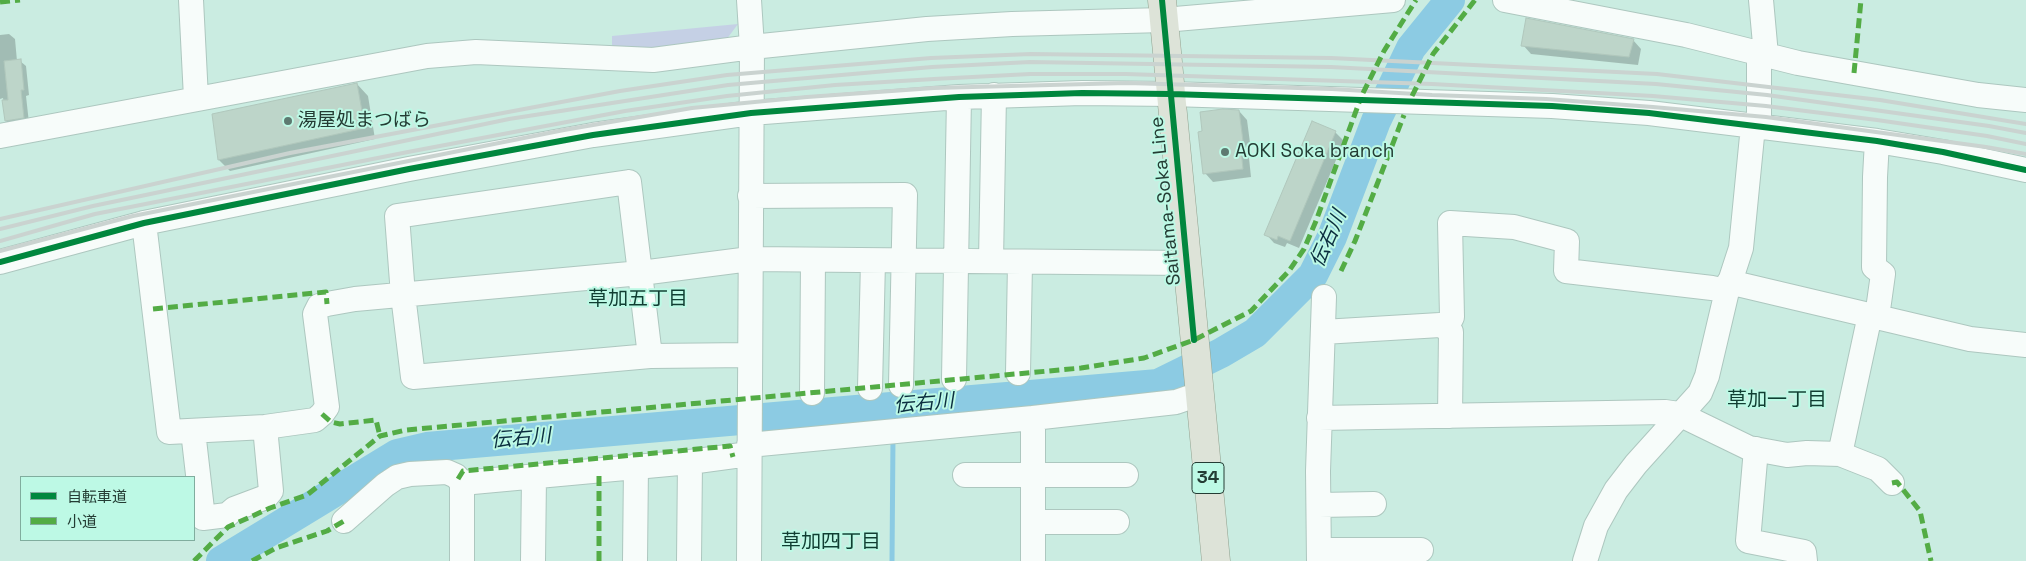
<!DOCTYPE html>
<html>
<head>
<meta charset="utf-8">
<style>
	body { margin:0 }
	#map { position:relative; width:2026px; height:561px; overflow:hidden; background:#caece1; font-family:"Space Grotesk","Noto Sans JP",sans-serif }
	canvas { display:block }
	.legend { position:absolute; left:20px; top:476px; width:175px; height:65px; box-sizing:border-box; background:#bdf9e5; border:1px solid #80ad9e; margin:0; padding:6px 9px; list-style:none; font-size:15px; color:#243c34 }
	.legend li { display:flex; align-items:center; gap:10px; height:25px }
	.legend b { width:25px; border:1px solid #80ad9e }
</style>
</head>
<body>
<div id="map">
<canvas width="2026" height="561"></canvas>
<ul class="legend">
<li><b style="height:6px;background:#00873e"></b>自転車道</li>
<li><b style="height:6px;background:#53ac45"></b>小道</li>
</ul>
</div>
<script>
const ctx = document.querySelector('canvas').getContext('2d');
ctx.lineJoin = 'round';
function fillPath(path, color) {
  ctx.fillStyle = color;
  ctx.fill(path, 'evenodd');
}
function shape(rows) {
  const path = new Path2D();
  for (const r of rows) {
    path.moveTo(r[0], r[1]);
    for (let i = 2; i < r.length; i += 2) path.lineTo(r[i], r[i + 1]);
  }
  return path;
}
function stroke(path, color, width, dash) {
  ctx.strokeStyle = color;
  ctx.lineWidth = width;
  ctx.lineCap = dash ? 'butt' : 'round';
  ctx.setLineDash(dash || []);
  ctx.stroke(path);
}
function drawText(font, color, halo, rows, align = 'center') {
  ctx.font = font + ' "Space Grotesk","Noto Sans JP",sans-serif';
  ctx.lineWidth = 4;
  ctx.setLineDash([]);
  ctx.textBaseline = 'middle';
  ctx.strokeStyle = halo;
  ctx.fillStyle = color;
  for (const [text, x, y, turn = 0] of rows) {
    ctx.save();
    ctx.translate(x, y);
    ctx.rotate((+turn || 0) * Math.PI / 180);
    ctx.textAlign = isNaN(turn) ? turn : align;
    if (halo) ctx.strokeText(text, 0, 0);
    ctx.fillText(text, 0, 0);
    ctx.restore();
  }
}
const green = shape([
	[738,24,723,44,612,50,612,36]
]);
const shadow = shape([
	[9,34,15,39,17,61,20,61,26,66,29,95,26,96,29,123,11,126,6,121,3,98,0,99,0,35],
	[1633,40,1641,49,1638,65,1531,54,1523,45],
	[357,84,368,96,375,139,230,171,219,160,214,115],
	[1239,111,1247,120,1252,158,1249,158,1251,177,1213,182,1205,173],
	[1335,132,1344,141,1299,248,1287,243,1285,247,1274,243,1266,234]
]);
const stream = shape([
	[893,426,893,406],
	[892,561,893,437]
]);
const river = shape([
	[221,561,397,454,427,447,1158,384,1221,353,1255,333,1313,275,1332,237,1376,121,1411,48,1450,0]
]);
const building = shape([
	[1526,18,1634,39,1629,57,1521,46,1526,18],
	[21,59,24,90,21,90,24,118,5,121,2,100,8,100,4,61,21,59],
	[357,83,365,128,218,160,212,114,357,83],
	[1223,109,1239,110,1244,149,1241,150,1243,169,1203,174,1198,132,1202,131,1200,112,1223,109],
	[1312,121,1336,131,1290,241,1278,236,1277,240,1264,235,1312,121]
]);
const minor = shape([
	[191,0,196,98],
	[749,0,752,47,749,561],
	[1505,0,1686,35,1798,63,1978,95,2026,100],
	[1761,0,1766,55],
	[1759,52,1759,127],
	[0,136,427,56,476,52,653,60,752,47,927,29,1012,24,1164,20,1393,0],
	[750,196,905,195,901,385],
	[144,223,169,432,265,427,315,420,322,414,327,407,315,314,319,306,327,304,355,299,641,273,750,259,1187,263],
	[991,261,994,95],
	[0,262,144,223,409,169,593,135,751,113,959,97,1082,93,1171,94,1552,106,1649,113,1877,141,1943,152,2026,170],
	[1729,282,1970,339,2026,345],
	[1877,317,1883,274,1874,267,1875,177,1877,141],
	[1446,328,1452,317,1450,223,1514,227,1567,241,1566,271,1712,288,1727,291],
	[1323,332,1440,325,1446,328,1451,332,1450,416],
	[650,356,629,182,397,216,403,295,413,377,650,356,750,355],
	[1018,373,1020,263],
	[954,379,959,97],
	[870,388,873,261],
	[812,393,813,260],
	[1033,418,1176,402,1199,394],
	[1319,418,1665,412,1679,414,1749,448,1787,455,1807,453,1840,454,1878,469,1892,483],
	[193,431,203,518,227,515,234,509,266,497,271,491,265,427],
	[749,445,1033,418,1033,561],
	[1756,449,1748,541,1804,552,1805,561],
	[1840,454,1870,315],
	[965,475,1126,475],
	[1319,505,1374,504],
	[344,521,385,485,397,477,410,474,447,472,456,476,462,483],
	[1033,522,1117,522],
	[1319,550,1421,550],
	[462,561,462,483,690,462,749,454],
	[533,561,534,477],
	[635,561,636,466],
	[689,561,690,462],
	[1319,561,1318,471,1324,297],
	[1585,561,1596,526,1616,490,1636,464,1700,393,1707,376,1727,291,1741,248,1753,126]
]);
const major = shape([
	[1162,0,1216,561]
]);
const rail = shape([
	[0,219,290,153,620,91,727,75,931,58,1031,54,1331,58,1657,74,1880,100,2026,124],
	[0,229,93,206,509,119,728,85,932,67,1030,62,1331,67,1656,84,1767,95,1989,126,2026,133],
	[0,241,95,214,408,152,625,111,727,96,835,85,934,79,1030,74,1126,74,1432,84,1653,96,1766,106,1877,120,1987,136,2026,144],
	[0,251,133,216,564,130,692,108,807,97,934,88,1127,83,1332,89,1432,95,1546,99,1653,107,1766,117,1986,147,2026,154]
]);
const quiet = shape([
	[0,2,20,0],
	[1854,73,1861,0],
	[1363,93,1384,51,1416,0],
	[1412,96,1433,54,1475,0],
	[1341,271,1355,241,1404,115],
	[153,309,326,292,327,304],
	[322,414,331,422,340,424,376,420,380,436],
	[458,479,463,471,730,446,733,457],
	[1892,483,1897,482,1920,511,1931,561],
	[194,561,228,527,270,508,307,495,380,436,406,430,1081,368,1144,358,1194,340,1251,311,1289,271,1304,249,1316,221,1360,100],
	[252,561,276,548,327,531,344,521],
	[599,561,599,471]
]);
const cycleway = shape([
	[1162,0,1194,340],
	[0,262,144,223,409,169,593,135,751,113,959,97,1082,93,1171,94,1552,106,1649,113,1877,141,1943,152,2026,170]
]);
const markers = [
	[288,121,5,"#5e7a71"],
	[1225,152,5,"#5e7a71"]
];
const shields = [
	[1208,478,32]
];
const shieldNames = [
	["34",1208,478]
];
const poiNames = [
	["湯屋処まつばら",298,121],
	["AOKI Soka branch",1235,152]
];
const streetNames = [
	["Saitama-Soka Line",1166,201,-96]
];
const waterNames = [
	["伝右川",1329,239,-66],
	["伝右川",924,404,-5],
	["伝右川",521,439,-5]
];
const neighbourhoodNames = [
	["草加五丁目",638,300],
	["草加一丁目",1777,401],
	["草加四丁目",831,543]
];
fillPath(green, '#c5d0e5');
fillPath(shadow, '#0003');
stroke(stream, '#8ccbe3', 5);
stroke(river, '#8ccbe3', 30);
fillPath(building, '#bdd5c9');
stroke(building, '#b0c7bc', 1);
stroke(minor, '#adc7bf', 26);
stroke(major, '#91a290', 29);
stroke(minor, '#f7fcfa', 24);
stroke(major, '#dde3d8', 28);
stroke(rail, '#cad3d0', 4);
stroke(quiet, '#53ac45', 5, [10, 5]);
stroke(cycleway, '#00873e', 6);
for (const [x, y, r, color] of markers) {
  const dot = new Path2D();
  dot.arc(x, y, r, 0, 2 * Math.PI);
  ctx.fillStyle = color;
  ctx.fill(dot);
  stroke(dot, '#bdf9e5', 2);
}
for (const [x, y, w] of shields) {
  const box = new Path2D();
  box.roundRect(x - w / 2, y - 15.5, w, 31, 4);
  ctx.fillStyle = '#bdf9e5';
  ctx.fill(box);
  stroke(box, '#243c34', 1);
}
drawText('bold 18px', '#243c34', null, shieldNames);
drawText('19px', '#243c34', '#bdf9e5', poiNames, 'left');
drawText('19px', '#243c34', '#bdf9e5', streetNames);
drawText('italic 20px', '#0b2e3f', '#bdf9e5', waterNames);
drawText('20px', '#103e32', '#bdf9e5', neighbourhoodNames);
</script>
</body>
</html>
